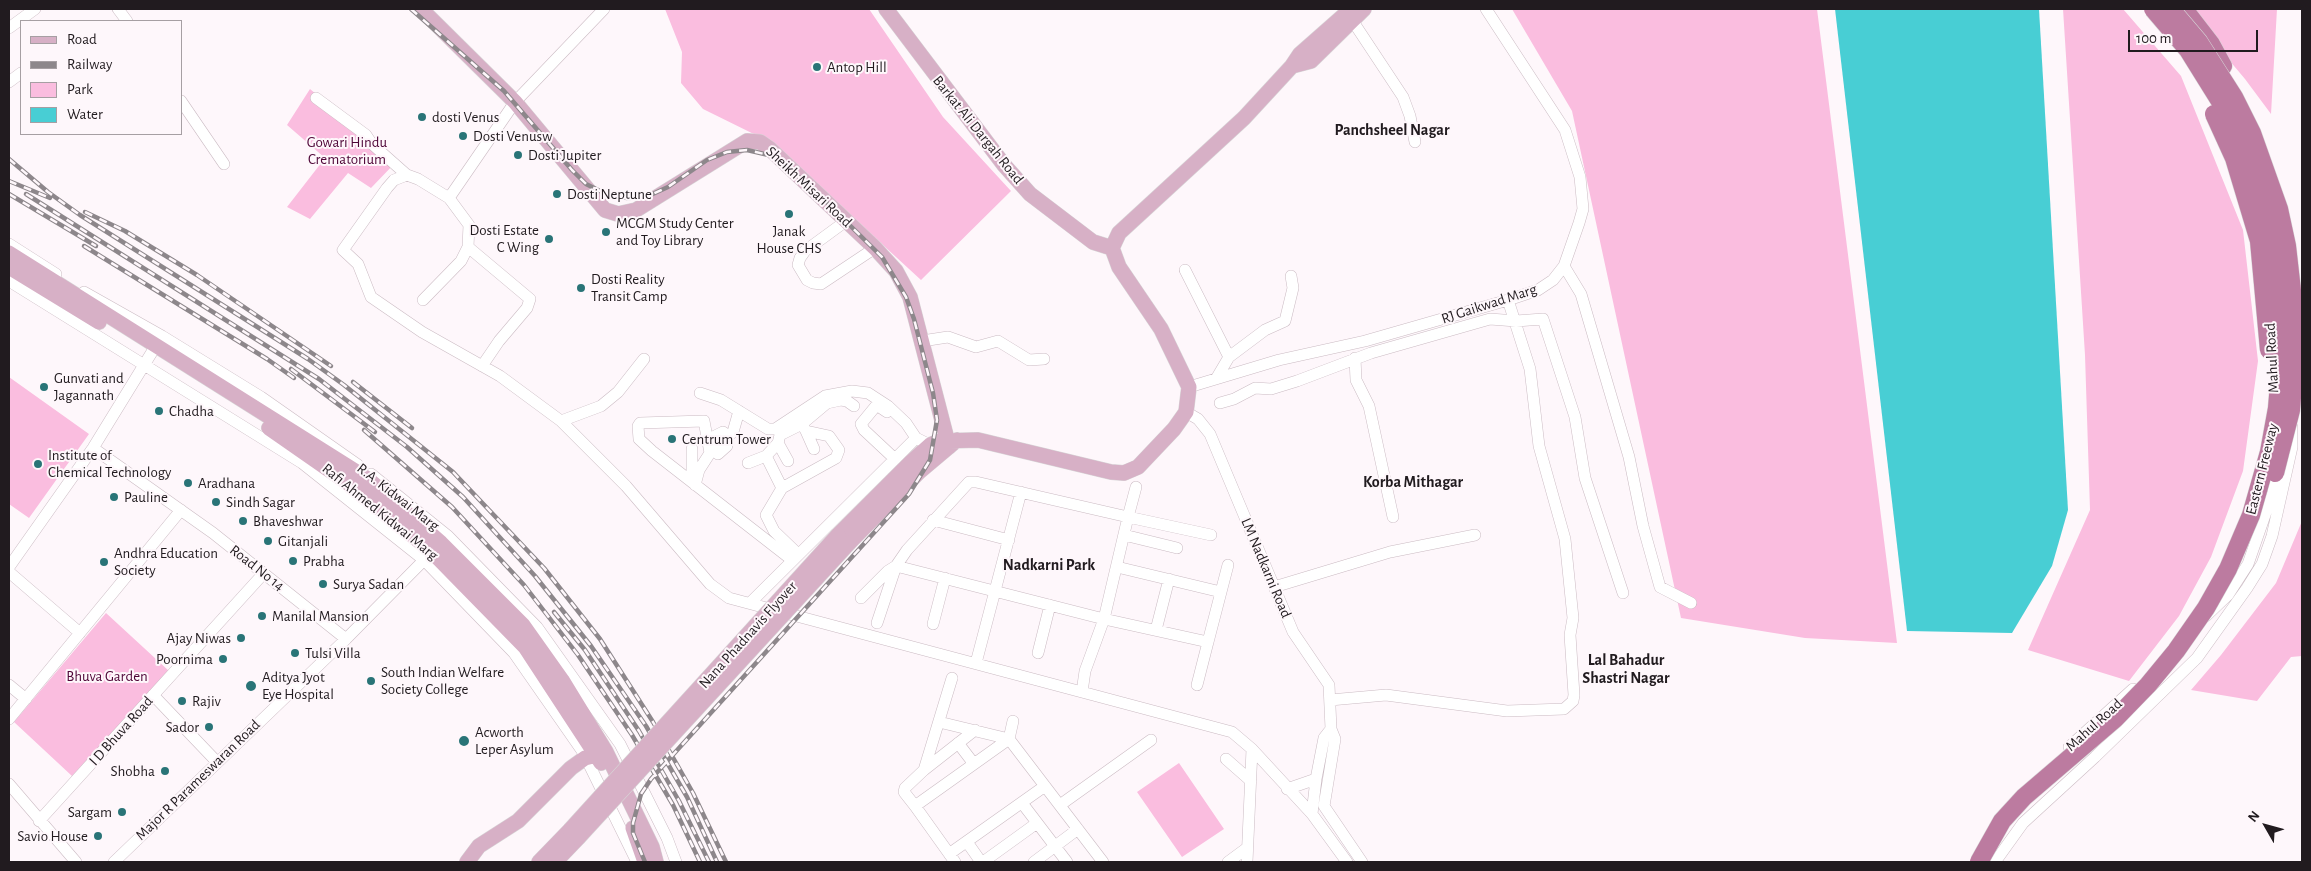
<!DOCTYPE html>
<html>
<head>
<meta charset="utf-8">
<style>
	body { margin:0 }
	#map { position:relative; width:2311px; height:871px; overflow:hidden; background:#fef7fb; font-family:"Alegreya Sans",sans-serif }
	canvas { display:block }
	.frame { position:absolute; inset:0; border:10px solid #211b1f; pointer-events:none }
	.legend { position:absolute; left:20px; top:20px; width:162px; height:115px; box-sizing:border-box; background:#fef7fb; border:1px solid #a69fa3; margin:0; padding:6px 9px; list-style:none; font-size:15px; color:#211b1f }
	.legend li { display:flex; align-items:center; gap:10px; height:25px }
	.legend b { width:25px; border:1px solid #a69fa3 }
	.north { position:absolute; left:2241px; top:801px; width:50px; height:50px; -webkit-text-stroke:4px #fef7fb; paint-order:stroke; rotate:308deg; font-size:14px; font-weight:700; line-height:20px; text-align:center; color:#211b1f }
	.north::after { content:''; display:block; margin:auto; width:18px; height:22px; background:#211b1f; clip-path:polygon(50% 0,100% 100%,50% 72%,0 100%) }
	.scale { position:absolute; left:2128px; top:30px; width:130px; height:22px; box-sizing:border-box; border:2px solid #211b1f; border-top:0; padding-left:6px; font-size:15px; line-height:18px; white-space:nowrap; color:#211b1f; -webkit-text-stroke:4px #fef7fb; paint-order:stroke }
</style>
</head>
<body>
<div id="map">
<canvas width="2311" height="871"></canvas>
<div class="frame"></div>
<ul class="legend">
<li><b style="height:6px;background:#d7b0c6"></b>Road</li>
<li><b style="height:6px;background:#8d878b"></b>Railway</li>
<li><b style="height:14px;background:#fabddf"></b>Park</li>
<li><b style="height:14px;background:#48ced4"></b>Water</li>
</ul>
<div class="north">N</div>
<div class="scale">100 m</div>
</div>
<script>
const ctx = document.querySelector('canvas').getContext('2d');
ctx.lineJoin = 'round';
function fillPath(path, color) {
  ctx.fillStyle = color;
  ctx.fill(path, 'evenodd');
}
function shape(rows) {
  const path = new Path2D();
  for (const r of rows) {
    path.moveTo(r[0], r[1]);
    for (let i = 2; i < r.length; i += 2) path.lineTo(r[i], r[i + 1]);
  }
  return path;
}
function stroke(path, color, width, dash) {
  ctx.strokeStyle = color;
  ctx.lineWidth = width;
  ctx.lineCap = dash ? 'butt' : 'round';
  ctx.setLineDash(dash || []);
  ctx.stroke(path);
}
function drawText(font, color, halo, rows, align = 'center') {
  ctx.font = font + ' "Alegreya Sans",sans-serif';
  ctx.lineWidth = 4;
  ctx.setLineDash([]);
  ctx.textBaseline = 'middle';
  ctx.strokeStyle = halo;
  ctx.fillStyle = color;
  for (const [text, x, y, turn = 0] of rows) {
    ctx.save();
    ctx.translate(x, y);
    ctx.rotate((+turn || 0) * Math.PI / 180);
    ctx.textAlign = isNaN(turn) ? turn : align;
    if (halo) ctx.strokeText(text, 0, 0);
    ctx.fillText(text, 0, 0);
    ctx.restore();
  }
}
const green = shape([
	[665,9,869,9,943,117,1011,191,921,280,772,143,703,109,681,83,682,52],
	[1512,9,1817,9,1897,643,1805,638,1681,618,1572,111],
	[2063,9,2123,9,2181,76,2243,230,2258,361,2243,471,2211,557,2179,616,2129,681,2028,650,2090,510,2085,355],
	[2186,9,2277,9,2271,114,2245,79],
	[310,89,396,162,371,188,348,173,310,219,287,207,325,158,287,125],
	[9,377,89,434,29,518,9,504],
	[2302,521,2302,656,2291,657,2257,701,2191,690,2221,655,2276,583],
	[106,613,169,671,72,776,14,722],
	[1179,763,1224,829,1182,857,1137,792]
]);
const water = shape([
	[1835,9,2039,9,2068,510,2052,566,2012,633,1907,631]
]);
const minor = shape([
	[118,9,127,21],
	[604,9,515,102,449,198,418,179,407,175,394,180,387,188,343,250,358,264,371,297,422,332,500,376,561,421,626,486,710,584,729,598,1232,732,1252,749,1312,814,1347,862],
	[1352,20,1403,97,1410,116,1415,142],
	[9,28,35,9],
	[9,82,21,73],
	[316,98,366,135,372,144,407,175],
	[181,101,224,164],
	[846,221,805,251,800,258,798,265,807,280,813,283,821,284,875,248],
	[9,244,56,274],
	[468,247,530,299,527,308,499,341,482,366],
	[1564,266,1581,294,1629,457,1643,526,1660,587,1691,603],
	[1185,270,1229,357],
	[9,281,302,463,424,560,514,653,583,752,637,862],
	[84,292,162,336,261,397,358,465],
	[423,300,461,261,468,247,469,225,449,198],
	[922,341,948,337,976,347,998,341,1029,360,1044,359],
	[1355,358,1356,380,1369,406,1393,517],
	[1216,379,1229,357,1265,330,1285,321,1293,288,1291,276],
	[1189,387,1279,360,1365,341,1508,300,1538,290,1553,280,1564,266,1579,223,1583,209,1580,177,1565,130,1486,9],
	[700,393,721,400,768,429,775,429,825,396,852,391,868,393,888,406,906,423,916,438,930,445,933,450],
	[1220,403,1234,399,1255,388,1271,389,1297,381,1371,353,1490,319,1516,321,1543,319,1575,417,1585,478,1623,593],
	[887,412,878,406,875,407,861,424,864,430,895,459],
	[1186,412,1198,419,1210,434,1293,632,1329,685,1331,729,1335,739,1324,806,1362,862],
	[561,421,601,406,618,392,644,359],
	[802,424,827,403,841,400,847,401,854,406],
	[806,431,814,449],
	[723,432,726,434,727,446,718,454,715,436,723,432],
	[727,437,733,432,739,411],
	[778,443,788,461],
	[93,448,213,533,346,639],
	[692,449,692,471,694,480],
	[748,463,766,456],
	[371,474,448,536,537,627,620,744,667,838,676,862],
	[695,485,699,470,710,453,704,421,640,423,638,426,639,439,652,451,792,560],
	[1136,487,1128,517,1211,535],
	[782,488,766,456,778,443,780,435,802,424,806,431,829,436,839,450,836,458,782,488,766,515,774,531,798,554],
	[933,520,1009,540],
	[1124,535,1177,548],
	[9,567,93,448,160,339],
	[1117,567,1221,592],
	[9,572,80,633],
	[1274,587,1390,552,1475,535],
	[861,598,888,571,896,566,1104,619,1208,642,1197,685],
	[750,603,916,438],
	[2206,616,2228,595,2248,564,2273,492,2274,466],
	[877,623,896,566,907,550,969,482,976,482,1128,517,1104,619,1085,671,1082,692],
	[933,624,945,578],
	[1156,630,1169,579],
	[1208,642,1228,565],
	[1038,653,1050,605],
	[976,663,1021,492],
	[9,685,26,699],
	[153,695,216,761],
	[1330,700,1386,695,1507,711,1564,709,1573,701,1574,695,1570,635,1573,618,1565,539,1539,446,1530,369,1508,300],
	[9,719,181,510],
	[939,722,1009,739,1103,862],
	[958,743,974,764],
	[2069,747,2133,689],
	[1226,759,1251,781],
	[924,770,975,730],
	[9,784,76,862],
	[1287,789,1316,779],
	[1022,803,1067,862],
	[1060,805,1151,740],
	[915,806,904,792,905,788,924,770,952,678],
	[1312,814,1316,779,1324,738,1331,729],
	[39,821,264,573],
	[967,842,981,862],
	[949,854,1045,786],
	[114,862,346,639,428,556],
	[955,862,915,806,1009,739,1013,721],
	[983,862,1037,823],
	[1034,862,1078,829],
	[1228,862,1247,848],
	[1247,862,1252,749],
	[1995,862,2023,823,2095,757,2197,658,2247,588,2262,564,2272,536,2292,447,2292,427]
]);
const major = shape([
	[421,9,515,102,605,210,618,214,636,210,747,141,760,142,770,149,875,248,896,271,910,297,949,447],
	[886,9,1004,165,1030,194,1093,242,1112,248],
	[1292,66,1311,61,1364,9],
	[9,253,368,479,441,543,523,625,562,680,606,752,652,847,656,862],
	[9,267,99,322],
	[269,428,358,490,432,552,525,647,601,763],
	[838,535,911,462,930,445,940,441,978,440,1111,472,1124,473,1138,467,1174,429,1186,412,1189,387,1161,329,1119,267,1112,248,1119,233,1244,118,1292,66,1300,54,1351,9],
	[849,543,919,472,957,440],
	[633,828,645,862],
	[467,862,479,846,518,821,571,768,585,758,604,753],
	[539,862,570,830],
	[555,862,578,838]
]);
const highway = shape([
	[2184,9,2211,44,2223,66]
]);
const rail = shape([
	[411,9,504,91,572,170,586,184,604,193,627,198,646,197,668,187,707,160,727,152,747,150,773,156,811,187,882,257,906,297,914,319,933,393,937,420,930,460,909,494,651,779,641,794,633,823,633,833,645,862],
	[9,159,48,192,80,215,308,359,344,385,453,472,544,568,600,639,653,722,693,793,726,862],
	[9,181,50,198],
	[9,194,96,246],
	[26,194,319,379,407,447,463,497,535,576,591,646,646,726,687,797,717,862],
	[85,212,125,231,197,275,331,366],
	[84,246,267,359,294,378],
	[291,369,375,432],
	[353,382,412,428],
	[364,430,452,507,524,585,578,655,632,735,673,805,700,862],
	[554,612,585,650,639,731,679,801,709,862]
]);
const majorBridge = shape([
	[570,830,838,535],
	[578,838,849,543]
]);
const highwayBridge = shape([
	[2171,9,2199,42,2234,97,2252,133,2279,209,2287,246,2293,299,2295,361,2291,410,2275,473],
	[2214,114,2234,158,2259,241,2269,350],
	[1979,862,2002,821,2024,797,2115,719,2148,685,2176,651,2206,608,2228,569,2251,515,2269,452,2277,408,2281,360,2278,300,2273,248,2265,213,2239,139,2221,103,2188,50,2153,9]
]);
const markers = [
	[817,67,5,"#297477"],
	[422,117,5,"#297477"],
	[463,136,5,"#297477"],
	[518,155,5,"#297477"],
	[557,194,5,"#297477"],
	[789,214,5,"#297477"],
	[606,232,5,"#297477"],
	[549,239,5,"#297477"],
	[581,288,5,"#297477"],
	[44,387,5,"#297477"],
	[159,411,5,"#297477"],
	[672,439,5,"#297477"],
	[38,464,5,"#297477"],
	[188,483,5,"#297477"],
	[114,497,5,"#297477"],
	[216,502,5,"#297477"],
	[243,521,5,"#297477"],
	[268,541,5,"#297477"],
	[293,561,5,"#297477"],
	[104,562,5,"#297477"],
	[323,584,5,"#297477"],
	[262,616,5,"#297477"],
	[241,638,5,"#297477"],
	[295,653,5,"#297477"],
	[223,659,5,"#297477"],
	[371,681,5,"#297477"],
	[251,686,6,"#297477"],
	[182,701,5,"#297477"],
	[209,727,5,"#297477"],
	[464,741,6,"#297477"],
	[165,771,5,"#297477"],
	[122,812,5,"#297477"],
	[98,836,5,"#297477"]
];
const poiNames = [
	["Antop Hill",827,67],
	["dosti Venus",432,117],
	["Dosti Venusw",473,136],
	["Dosti Jupiter",528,155],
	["Dosti Neptune",567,194],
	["MCGM Study Center",616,223],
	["and Toy Library",616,240],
	["Dosti Estate",539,230,"right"],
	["C Wing",539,247,"right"],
	["Janak",789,231,"center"],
	["House CHS",789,248,"center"],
	["Dosti Reality",591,279],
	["Transit Camp",591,296],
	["Gunvati and",54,378],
	["Jagannath",54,395],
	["Chadha",169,411],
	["Centrum Tower",682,439],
	["Institute of",48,455],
	["Chemical Technology",48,472],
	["Aradhana",198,483],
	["Pauline",124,497],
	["Sindh Sagar",226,502],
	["Bhaveshwar",253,521],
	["Gitanjali",278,541],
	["Andhra Education",114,553],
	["Society",114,570],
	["Prabha",303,561],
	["Surya Sadan",333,584],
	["Manilal Mansion",272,616],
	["Ajay Niwas",231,638,"right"],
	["Tulsi Villa",305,653],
	["Poornima",213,659,"right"],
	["South Indian Welfare",381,672],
	["Society College",381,689],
	["Aditya Jyot",262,677],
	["Eye Hospital",262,694],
	["Rajiv",192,701],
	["Sador",199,727,"right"],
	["Acworth",475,732],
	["Leper Asylum",475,749],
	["Shobha",155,771,"right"],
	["Sargam",112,812,"right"],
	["Savio House",88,836,"right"]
];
const streetNames = [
	["Barkat Ali Dargah Road",978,130,51],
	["Sheikh Misari Road",809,187,43],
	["RJ Gaikwad Marg",1489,304,-18],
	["Mahul Road",2272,358,-93],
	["Eastern Freeway",2262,469,-76],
	["R.A. Kidwai Marg",398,497,38],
	["Rafi Ahmed Kidwai Marg",380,512,39],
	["Road No 14",257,568,38],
	["LM Nadkarni Road",1266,568,67],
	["Nana Phadnavis Flyover",748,635,-48],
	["Mahul Road",2094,725,-42],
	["I D Bhuva Road",121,731,-48],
	["Major R Parameswaran Road",198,780,-44]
];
const parkNames = [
	["Gowari Hindu",347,142],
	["Crematorium",347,159],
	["Bhuva Garden",107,676]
];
const neighbourhoodNames = [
	["Panchsheel Nagar",1392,130],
	["Korba Mithagar",1413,482],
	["Nadkarni Park",1049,565],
	["Lal Bahadur",1626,660],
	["Shastri Nagar",1626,678]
];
fillPath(green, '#fabddf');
fillPath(water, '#48ced4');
stroke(minor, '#cbbbc3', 12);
stroke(major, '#d7d6d7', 16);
stroke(highway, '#d7d6d7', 19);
stroke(minor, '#fff', 11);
stroke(major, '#d7b0c6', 15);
stroke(highway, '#bc7ba0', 18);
stroke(rail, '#8d878b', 4.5);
stroke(rail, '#fef7fb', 2.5, [8]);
stroke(majorBridge, '#d7d6d7', 16, []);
stroke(highwayBridge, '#d7d6d7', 19, []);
stroke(majorBridge, '#d7b0c6', 15);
stroke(highwayBridge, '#bc7ba0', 18);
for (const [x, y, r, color] of markers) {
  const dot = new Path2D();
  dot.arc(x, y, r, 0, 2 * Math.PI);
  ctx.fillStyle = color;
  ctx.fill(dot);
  stroke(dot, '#fef7fb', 2);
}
drawText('15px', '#211b1f', '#fef7fb', poiNames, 'left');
drawText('15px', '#211b1f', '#fef7fb', streetNames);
drawText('15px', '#4e0537', '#fef7fb', parkNames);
drawText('bold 16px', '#211b1f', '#fef7fb', neighbourhoodNames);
</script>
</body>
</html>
